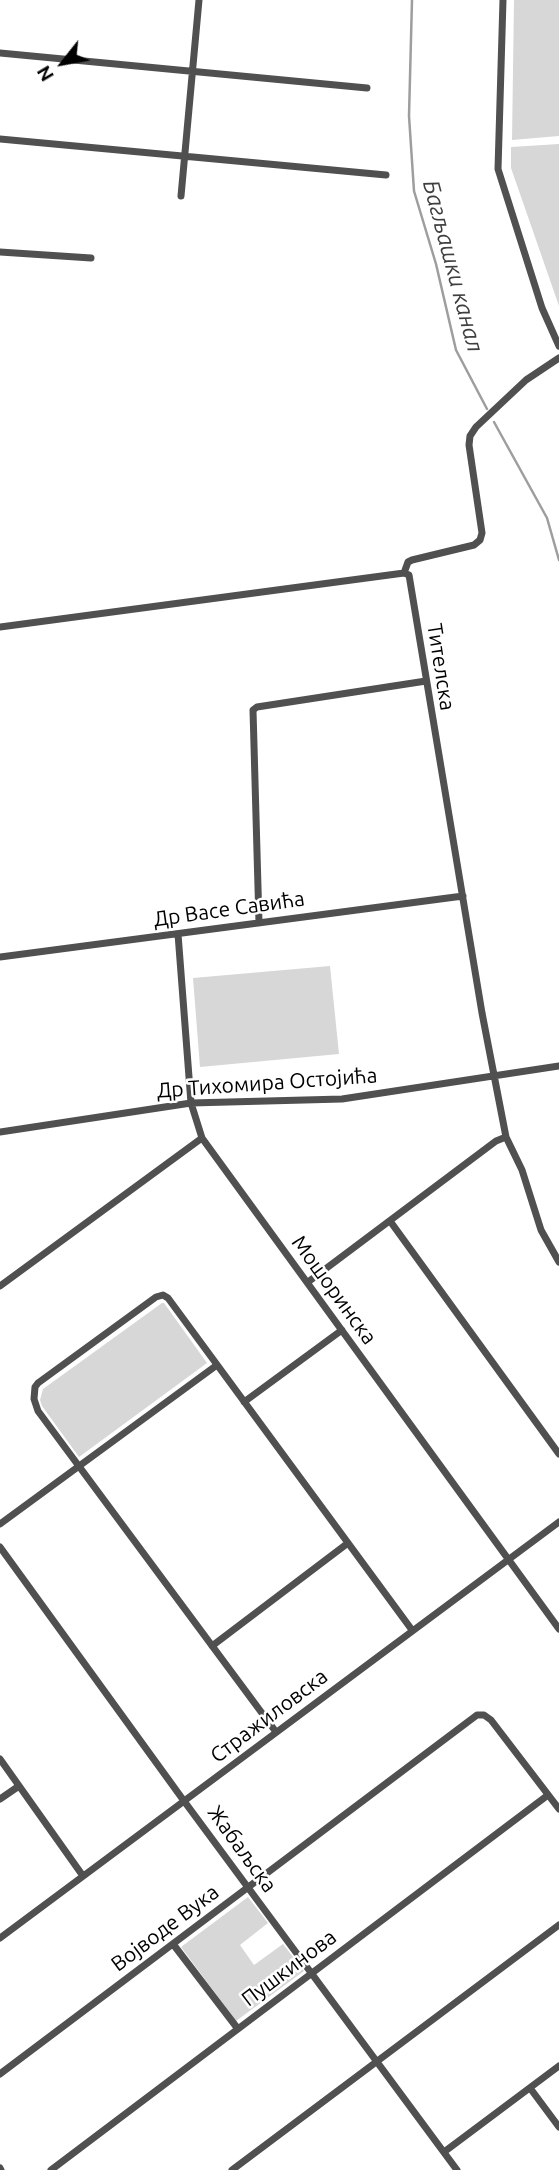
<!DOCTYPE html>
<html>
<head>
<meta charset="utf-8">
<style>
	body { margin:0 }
	#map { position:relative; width:559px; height:2170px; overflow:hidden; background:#fff; font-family:Ubuntu,sans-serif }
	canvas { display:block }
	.north { position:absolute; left:28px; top:28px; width:70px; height:70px; -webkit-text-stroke:5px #fff; paint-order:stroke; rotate:239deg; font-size:19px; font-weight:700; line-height:28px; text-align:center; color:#000 }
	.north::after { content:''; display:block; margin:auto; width:24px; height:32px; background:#000; clip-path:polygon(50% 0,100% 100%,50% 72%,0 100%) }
</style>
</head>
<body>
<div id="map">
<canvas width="559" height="2170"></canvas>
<div class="north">N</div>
</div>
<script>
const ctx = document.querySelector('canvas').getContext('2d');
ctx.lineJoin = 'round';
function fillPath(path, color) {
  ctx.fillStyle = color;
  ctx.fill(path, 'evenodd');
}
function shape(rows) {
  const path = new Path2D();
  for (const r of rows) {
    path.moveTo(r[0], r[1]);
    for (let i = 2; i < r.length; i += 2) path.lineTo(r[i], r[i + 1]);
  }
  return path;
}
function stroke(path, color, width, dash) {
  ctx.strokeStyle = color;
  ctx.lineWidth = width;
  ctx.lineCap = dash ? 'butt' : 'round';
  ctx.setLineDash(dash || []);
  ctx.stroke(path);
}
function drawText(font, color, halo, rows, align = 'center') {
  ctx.font = font + ' Ubuntu,sans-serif';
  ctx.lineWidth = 5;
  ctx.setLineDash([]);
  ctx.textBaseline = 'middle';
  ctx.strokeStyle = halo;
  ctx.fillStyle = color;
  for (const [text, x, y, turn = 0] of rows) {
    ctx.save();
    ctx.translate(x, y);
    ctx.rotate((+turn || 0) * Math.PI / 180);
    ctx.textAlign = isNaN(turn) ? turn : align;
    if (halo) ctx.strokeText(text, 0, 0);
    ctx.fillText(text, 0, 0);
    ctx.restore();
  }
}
const green = shape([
	[514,0,559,0,559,136,512,140],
	[559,144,559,306,511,168,511,147],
	[330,966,339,1054,200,1067,193,978],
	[162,1303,164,1303,207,1363,79,1457,42,1406,40,1400,43,1389],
	[248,1897,268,1923,240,1945,254,1965,283,1944,304,1971,236,2021,181,1947]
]);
const stream = shape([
	[412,0,409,116,414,191,436,264,456,350,487,409],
	[494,422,547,518,559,560]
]);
const street = shape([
	[503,0,498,169,542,308,559,346],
	[0,53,367,88],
	[0,139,386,175],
	[181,196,199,0],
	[0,252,91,258],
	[559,358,526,380,476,427,470,436,469,445,482,533,480,540,474,545,412,560,408,562,404,573,409,575,482,1013,506,1137,522,1170,541,1230,559,1262],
	[0,627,404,573],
	[259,923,253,710,257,707,426,681],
	[178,934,191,1103,202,1138,559,1629],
	[0,957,463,896],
	[0,1132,191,1103,342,1099,559,1066],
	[390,1221,559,1454],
	[308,1282,496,1141,506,1137],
	[0,1286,202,1138],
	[244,1402,342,1330],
	[0,1524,217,1365],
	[0,1547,184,1801,457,2170],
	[212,1646,348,1543],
	[276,1732,38,1411,34,1399,35,1387,38,1383,156,1297,163,1295,168,1298,412,1630],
	[0,1759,83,1876],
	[0,1799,19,1786],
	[0,1938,559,1522],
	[173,1944,238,2029],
	[0,2074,477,1715,484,1715,491,1720,559,1809],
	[530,2088,559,2127],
	[444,2152,559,2066],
	[0,2168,1,2170],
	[51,2170,548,1795],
	[232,2170,559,1925]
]);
const streetNames = [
	["Тителска",441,667,81],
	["Др Васе Савића",229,909,-8],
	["Др Тихомира Остојића",267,1083,-4],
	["Мошоринска",334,1290,54],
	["Стражиловска",269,1716,-37],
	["Жабаљска",242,1849,54],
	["Војводе Вука",165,1928,-37],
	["Пушкинова",289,1968,-37]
];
const waterNames = [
	["Багљашки канал",453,266,75]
];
fillPath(green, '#d7d7d7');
stroke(stream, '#9e9e9e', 2.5);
stroke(street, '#505050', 7);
drawText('21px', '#000', '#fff', streetNames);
drawText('italic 23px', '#3f3f3f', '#fff', waterNames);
</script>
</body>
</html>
